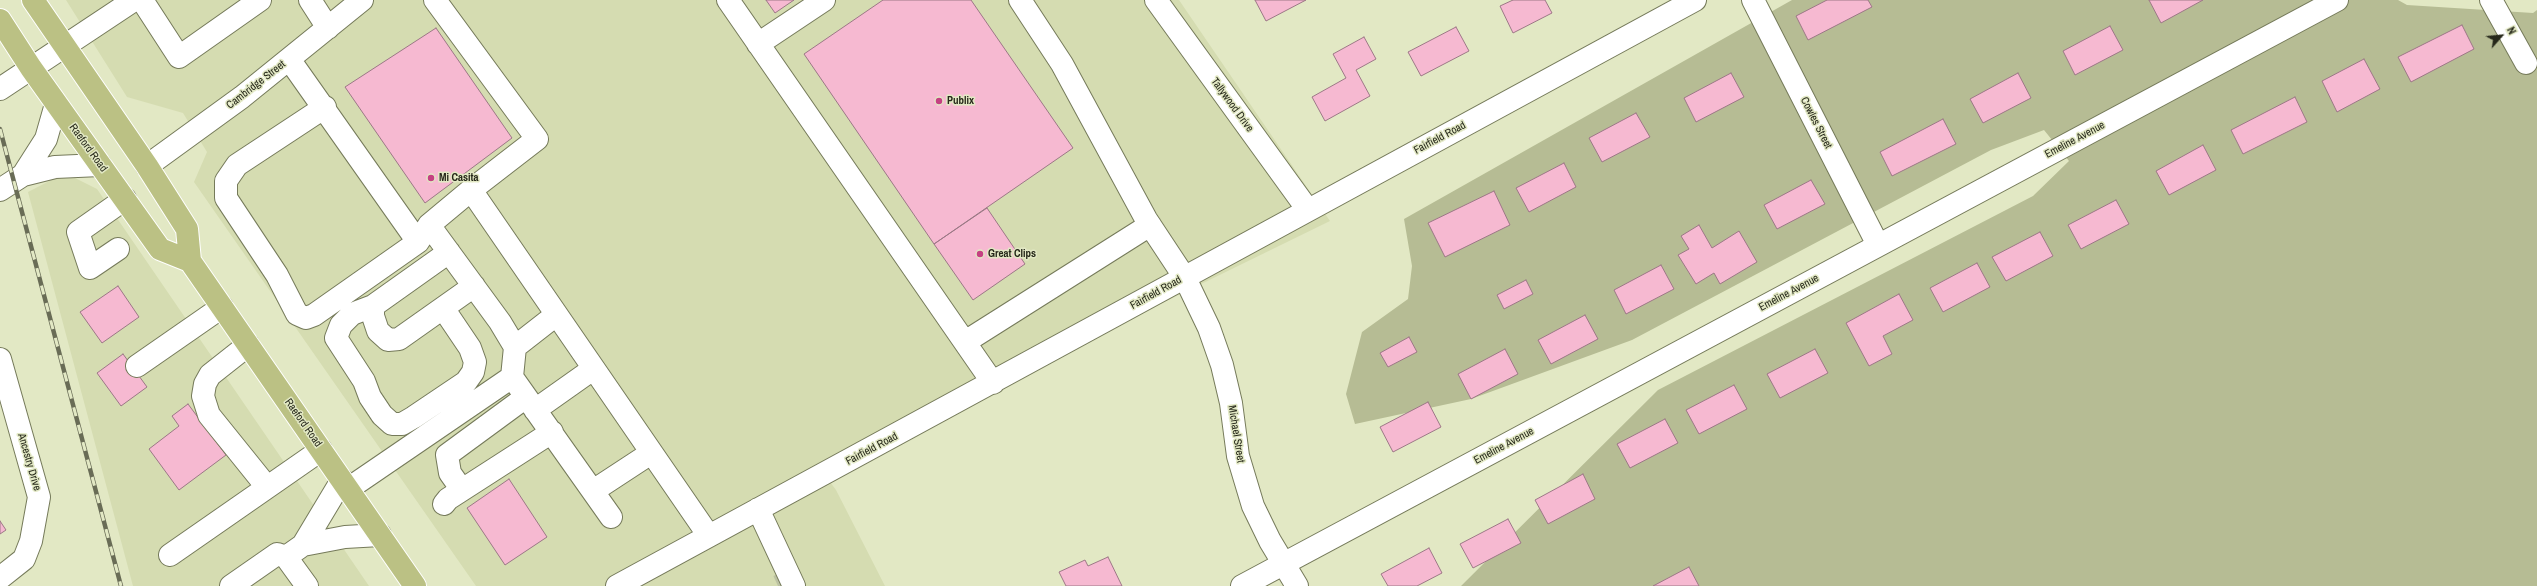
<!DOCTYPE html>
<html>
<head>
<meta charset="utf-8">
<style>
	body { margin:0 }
	#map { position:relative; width:2537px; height:586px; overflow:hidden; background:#e2e8c4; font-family:"Archivo Narrow",sans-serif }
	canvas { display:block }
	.north { position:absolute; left:2481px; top:16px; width:40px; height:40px; -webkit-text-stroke:3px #e2e8c4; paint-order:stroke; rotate:63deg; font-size:11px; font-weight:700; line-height:16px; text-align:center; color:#26281a }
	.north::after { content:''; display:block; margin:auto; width:14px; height:18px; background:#26281a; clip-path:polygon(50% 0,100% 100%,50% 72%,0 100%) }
</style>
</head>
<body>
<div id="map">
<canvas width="2537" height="586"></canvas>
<div class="north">N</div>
</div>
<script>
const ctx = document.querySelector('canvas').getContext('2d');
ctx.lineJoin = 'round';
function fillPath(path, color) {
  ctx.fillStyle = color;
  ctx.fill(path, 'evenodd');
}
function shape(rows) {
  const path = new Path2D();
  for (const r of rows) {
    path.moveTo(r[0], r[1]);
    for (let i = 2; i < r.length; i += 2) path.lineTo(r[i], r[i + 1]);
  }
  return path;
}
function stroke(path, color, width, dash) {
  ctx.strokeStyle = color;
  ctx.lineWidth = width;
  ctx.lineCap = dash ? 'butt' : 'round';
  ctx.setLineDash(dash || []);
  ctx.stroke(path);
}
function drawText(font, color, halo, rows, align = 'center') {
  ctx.font = font + ' "Archivo Narrow",sans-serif';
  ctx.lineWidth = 3;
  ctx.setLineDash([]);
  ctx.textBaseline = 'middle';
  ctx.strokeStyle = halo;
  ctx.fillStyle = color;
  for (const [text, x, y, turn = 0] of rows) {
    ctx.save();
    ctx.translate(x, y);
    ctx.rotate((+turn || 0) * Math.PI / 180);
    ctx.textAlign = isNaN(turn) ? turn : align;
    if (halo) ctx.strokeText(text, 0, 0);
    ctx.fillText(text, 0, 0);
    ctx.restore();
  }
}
const built = shape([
	[66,0,1179,0,1330,221,821,470,836,490,885,586,476,586,194,182,207,152,183,113,127,97],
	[65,173,97,189,369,586,133,586,28,192]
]);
const green = shape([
	[1792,0,2398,0,2407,5,2533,13,2537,10,2537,586,1461,586,1658,390,2033,196,2069,161,2044,130,1991,150,1632,340,1471,399,1355,424,1346,394,1362,332,1408,299,1412,266,1404,219]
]);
const building = shape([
	[766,0,794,0,775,13,766,0],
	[883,0,971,0,1073,148,934,244,804,54,883,0],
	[1255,0,1306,0,1266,21,1255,0],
	[1513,0,1545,0,1552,13,1513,33,1500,6,1513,0],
	[1827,0,1868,0,1872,7,1808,40,1796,16,1827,0],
	[2149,0,2203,0,2161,23,2149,0],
	[2462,25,2474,49,2411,82,2398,57,2462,25],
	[2110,26,2123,50,2075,75,2063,51,2110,26],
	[1456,27,1469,51,1421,76,1408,52,1456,27],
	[436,28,512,138,425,203,345,87,436,28],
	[1364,37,1376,59,1356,70,1370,96,1325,121,1312,97,1346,78,1333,54,1364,37],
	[2364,59,2380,89,2337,112,2322,81,2364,59],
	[1731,73,1744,97,1696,122,1684,98,1731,73],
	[2018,73,2031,98,1983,123,1970,99,2018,73],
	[2295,97,2307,122,2243,154,2231,130,2295,97],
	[1636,113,1650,137,1602,162,1589,138,1636,113],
	[1943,119,1956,144,1892,176,1880,152,1943,119],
	[2203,145,2216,170,2169,195,2156,171,2203,145],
	[1564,163,1576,187,1529,212,1516,188,1564,163],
	[1811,180,1825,204,1777,229,1764,205,1811,180],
	[1494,191,1510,225,1445,257,1428,223,1494,191],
	[2116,200,2129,224,2081,249,2068,225,2116,200],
	[987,208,1025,264,973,300,934,244,987,208],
	[1699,225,1712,248,1739,231,1757,262,1720,284,1714,273,1696,284,1678,255,1689,249,1681,236,1699,225],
	[2040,232,2053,256,2006,281,1992,257,2040,232],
	[1977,263,1990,287,1943,312,1930,288,1977,263],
	[1661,265,1674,289,1626,314,1614,290,1661,265],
	[1526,280,1533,294,1504,309,1497,295,1526,280],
	[118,286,139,317,102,343,80,312,118,286],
	[1899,294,1913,320,1883,336,1892,354,1869,366,1846,323,1899,294],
	[1585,315,1598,339,1551,364,1538,340,1585,315],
	[1409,337,1417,352,1388,367,1380,353,1409,337],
	[1505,349,1518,374,1471,399,1458,374,1505,349],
	[1815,349,1828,373,1780,398,1767,374,1815,349],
	[123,354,147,387,121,406,97,373,123,354],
	[1734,385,1747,409,1699,434,1686,410,1734,385],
	[1428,402,1441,427,1393,452,1380,427,1428,402],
	[188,404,226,455,179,490,149,449,179,426,172,416,188,404],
	[1665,419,1678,443,1630,468,1617,444,1665,419],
	[1583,474,1595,499,1548,524,1535,500,1583,474],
	[509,479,547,537,505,565,467,508,509,479],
	[1508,519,1521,543,1473,568,1460,544,1508,519],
	[0,521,6,530,0,534,0,521],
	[1429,548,1442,573,1417,586,1388,586,1381,574,1429,548],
	[1108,557,1122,586,1066,586,1059,572,1085,560,1088,566,1108,557],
	[1689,567,1699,586,1653,586,1689,567]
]);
const minorTunnel = shape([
	[778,586,791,580]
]);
const minor = shape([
	[142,0,179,57,260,0],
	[310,0,328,28],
	[435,0,537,139,471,190],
	[728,0,993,383],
	[1020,0,1062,64,1146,219,1185,278,1209,328,1222,365,1231,403,1238,456,1253,506,1270,541,1297,586],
	[1156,0,1308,210],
	[1753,0,1878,245],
	[2491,0,2526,63],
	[758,44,824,0],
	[289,59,418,242,429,225,500,322,515,347,512,377,611,517],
	[0,89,134,0],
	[325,107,237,165,226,181,226,198,277,275,297,314,306,318,314,315,418,242],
	[147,166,242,97,362,0],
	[23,175,46,139,56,104],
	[0,190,23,175,55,167,100,165],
	[429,225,471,190,709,536],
	[118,249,90,268,78,232,125,199],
	[449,252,373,306,373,316,378,331,388,340,399,339,474,286],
	[373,306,352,314,341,325,336,338,364,381,370,397,382,415,392,424,402,424,414,417,466,382,473,372,475,362,470,348,443,308],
	[965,342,1150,225],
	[248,345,210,375,205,384,203,396,209,415,267,487],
	[515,347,556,315],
	[0,359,39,497,31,541,24,559,0,578],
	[137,366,222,307],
	[535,410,593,369],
	[348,489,512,377],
	[462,490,450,473,447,455,526,397],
	[593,491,651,453],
	[444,504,448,499,552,432],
	[758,509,794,586],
	[303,545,342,480],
	[170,555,321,450],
	[286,557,303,545,345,537,380,535],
	[231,586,277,554,286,557,307,586],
	[617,586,1695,0],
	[1242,586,2337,0]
]);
const major = shape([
	[33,0,147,166,187,229,190,261,415,586],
	[0,20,31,68,160,249,190,261]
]);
const rail = shape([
	[0,129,121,586]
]);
const markers = [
	[939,101,4,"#c54082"],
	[431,178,4,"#c54082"],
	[980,254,4,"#c54082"]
];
const streetNames = [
	["Cambridge Street",256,85,-38],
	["Tallywood Drive",1232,105,54],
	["Cowles Street",1816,123,63],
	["Fairfield Road",1440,138,-28],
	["Emeline Avenue",2075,140,-28],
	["Raeford Road",88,148,54],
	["Fairfield Road",1156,293,-29],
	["Emeline Avenue",1789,293,-28],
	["Raeford Road",303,423,55],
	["Michael Street",1236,434,81],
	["Emeline Avenue",1504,446,-28],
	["Fairfield Road",872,449,-28],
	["Ancestry Drive",29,462,74]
];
const poiNames = [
	["Publix",947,101],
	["Mi Casita",439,178],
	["Great Clips",988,254]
];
fillPath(built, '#d5dcb1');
fillPath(green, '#b6bc94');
fillPath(building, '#f6b9d1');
stroke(building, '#9c7886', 1);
stroke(minorTunnel, '#bcc2a2', 22, [22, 11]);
stroke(minor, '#757a5a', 24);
stroke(major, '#fff', 24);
stroke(minor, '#fff', 22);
stroke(major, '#bbc184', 22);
stroke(rail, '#696c56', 4.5);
stroke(rail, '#e2e8c4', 3, [9]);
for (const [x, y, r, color] of markers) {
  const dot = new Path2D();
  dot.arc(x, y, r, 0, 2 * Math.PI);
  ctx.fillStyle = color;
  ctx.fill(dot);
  stroke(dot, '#e2e8c4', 1.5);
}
drawText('11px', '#26281a', '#e2e8c4', streetNames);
drawText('bold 11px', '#26281a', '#e2e8c4', poiNames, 'left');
</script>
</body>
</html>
